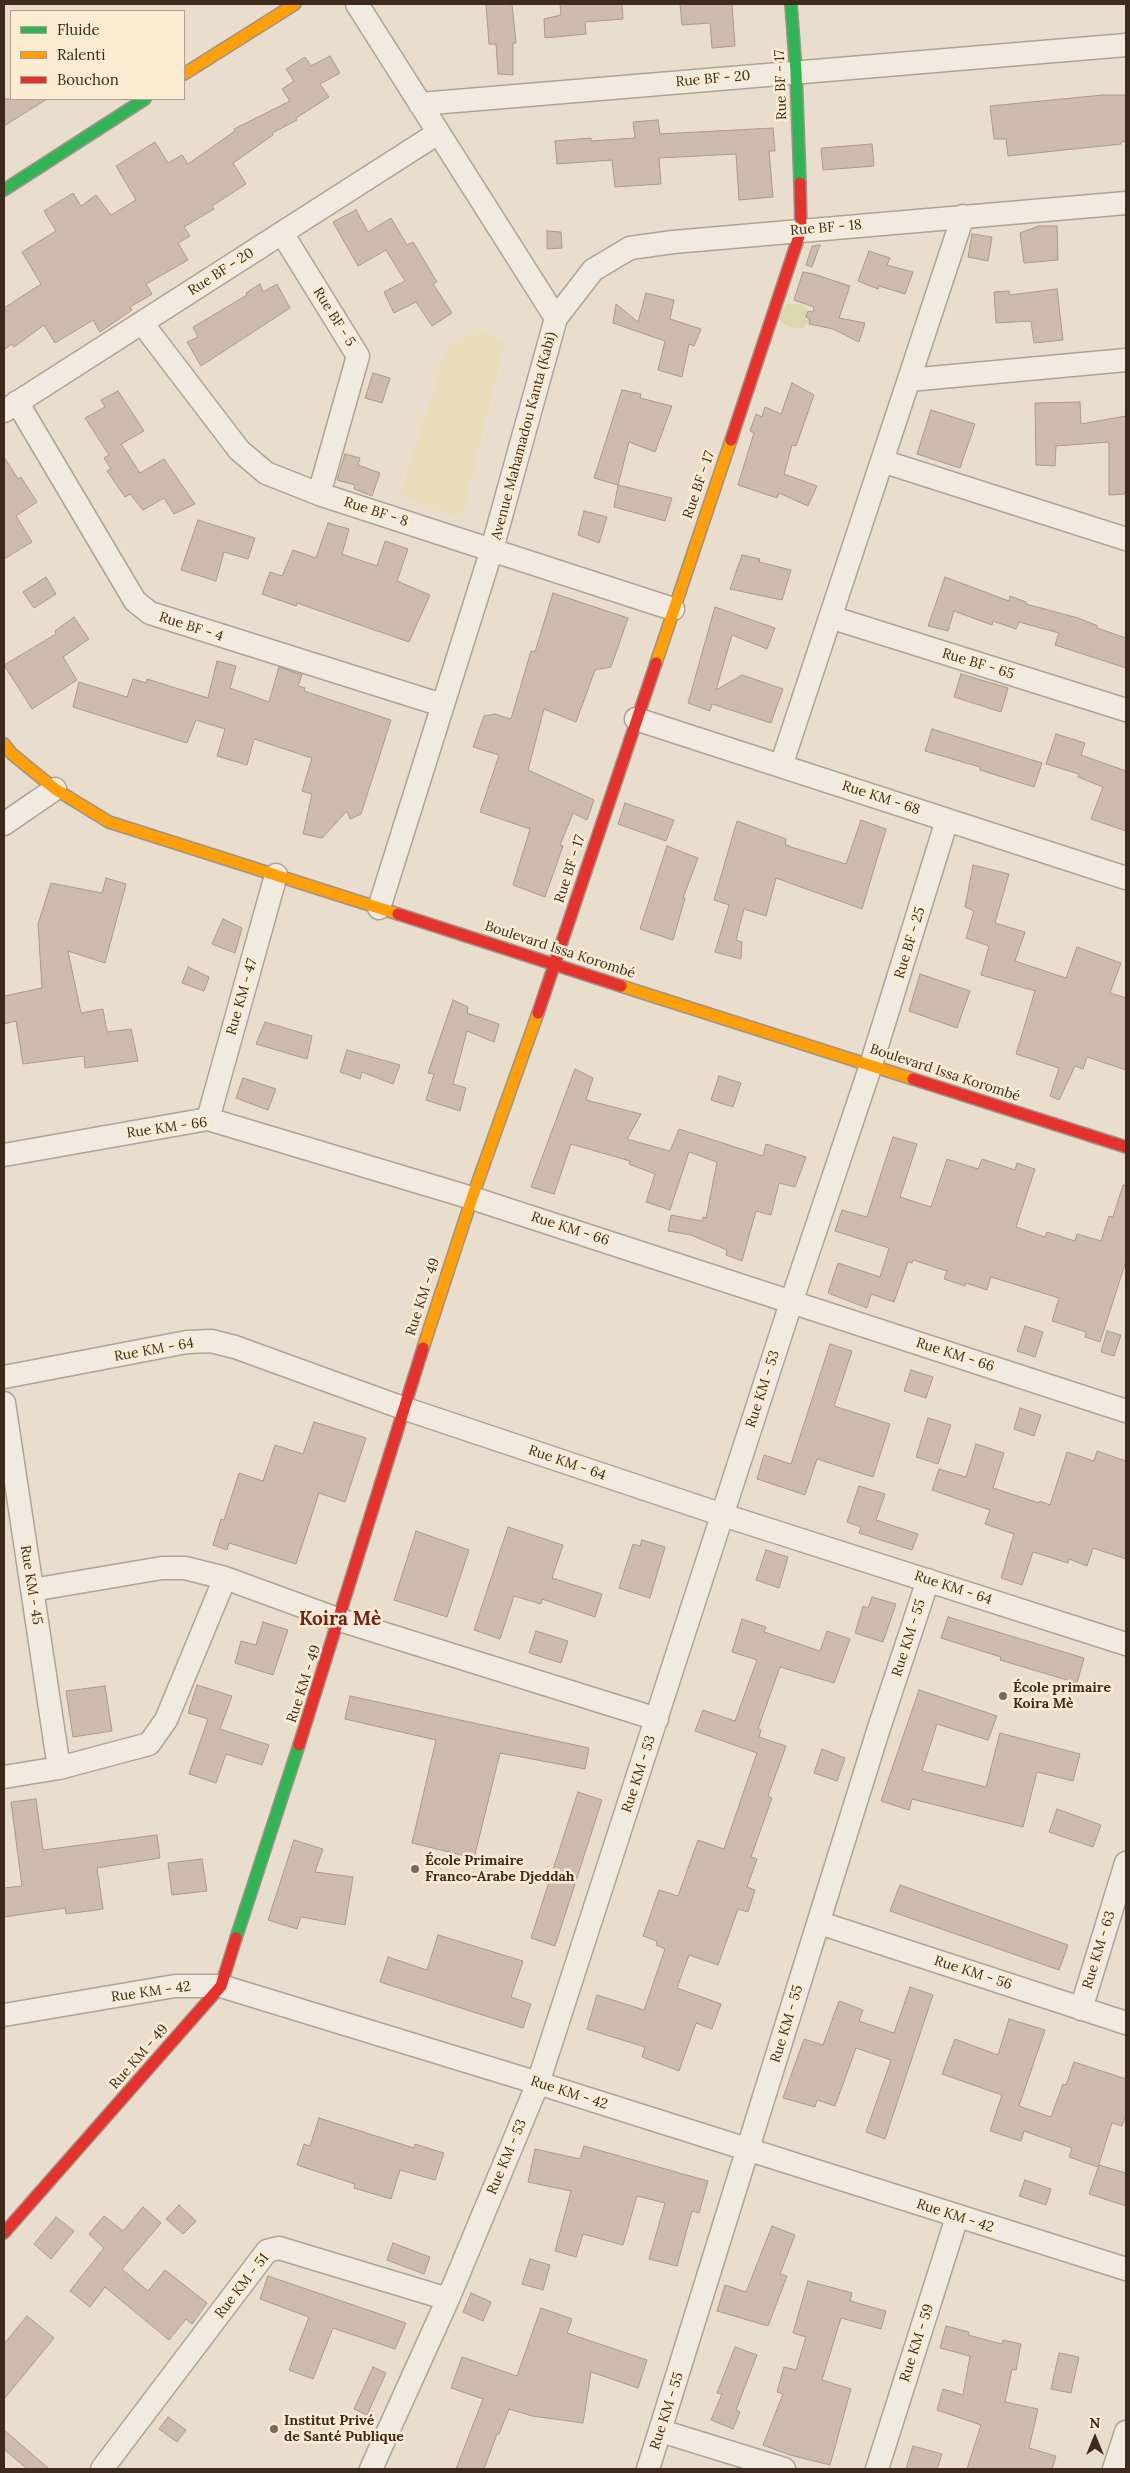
<!DOCTYPE html>
<html>
<head>
<meta charset="utf-8">
<style>
	body { margin:0 }
	#map { position:relative; width:1130px; height:2473px; overflow:hidden; background:#e9decd; font-family:Lora,serif }
	canvas { display:block }
	.frame { position:absolute; inset:0; border:5px solid #3e2a1d; pointer-events:none }
	.legend { position:absolute; left:10px; top:10px; width:175px; height:90px; box-sizing:border-box; background:#faecd3; border:1px solid #af9e8a; margin:0; padding:6px 9px; list-style:none; font-size:15px; color:#3e2a1d }
	.legend li { display:flex; align-items:center; gap:10px; height:25px }
	.legend b { width:25px; border:1px solid #af9e8a }
	.north { position:absolute; left:1070px; top:2413px; width:50px; height:50px; -webkit-text-stroke:4px #faecd3; paint-order:stroke; rotate:0deg; font-size:14px; font-weight:700; line-height:20px; text-align:center; color:#3e2a1d }
	.north::after { content:''; display:block; margin:auto; width:18px; height:22px; background:#3e2a1d; clip-path:polygon(50% 0,100% 100%,50% 72%,0 100%) }
</style>
</head>
<body>
<div id="map">
<canvas width="1130" height="2473"></canvas>
<div class="frame"></div>
<ul class="legend">
<li><b style="height:6px;background:#30b455"></b>Fluide</li>
<li><b style="height:6px;background:#ff9f0a"></b>Ralenti</li>
<li><b style="height:6px;background:#e5322d"></b>Bouchon</li>
</ul>
<div class="north">N</div>
</div>
<script>
const ctx = document.querySelector('canvas').getContext('2d');
ctx.lineJoin = 'round';
function fillPath(path, color) {
  ctx.fillStyle = color;
  ctx.fill(path, 'evenodd');
}
function shape(rows) {
  const path = new Path2D();
  for (const r of rows) {
    path.moveTo(r[0], r[1]);
    for (let i = 2; i < r.length; i += 2) path.lineTo(r[i], r[i + 1]);
  }
  return path;
}
function stroke(path, color, width, dash) {
  ctx.strokeStyle = color;
  ctx.lineWidth = width;
  ctx.lineCap = dash ? 'butt' : 'round';
  ctx.setLineDash(dash || []);
  ctx.stroke(path);
}
function drawText(font, color, halo, rows, align = 'center') {
  ctx.font = font + ' Lora,serif';
  ctx.lineWidth = 5;
  ctx.setLineDash([]);
  ctx.textBaseline = 'middle';
  ctx.strokeStyle = halo;
  ctx.fillStyle = color;
  for (const [text, x, y, turn = 0] of rows) {
    ctx.save();
    ctx.translate(x, y);
    ctx.rotate((+turn || 0) * Math.PI / 180);
    ctx.textAlign = isNaN(turn) ? turn : align;
    if (halo) ctx.strokeText(text, 0, 0);
    ctx.fillText(text, 0, 0);
    ctx.restore();
  }
}
const farmland = shape([
	[478,329,505,342,461,519,400,496,447,346]
]);
const green = shape([
	[786,304,802,304,808,310,810,319,803,329,789,327,778,319]
]);
const building = shape([
	[486,4,512,4,516,43,513,43,513,75,498,74,496,44,489,44,486,4],
	[560,4,622,4,623,19,585,22,586,34,545,38,544,19,561,15,560,4],
	[680,4,732,4,735,46,712,48,710,23,682,25,680,4],
	[330,56,340,73,320,84,329,97,296,118,297,120,272,133,273,135,233,163,246,184,212,206,214,209,184,227,190,236,178,243,188,260,146,284,152,294,130,307,132,310,100,332,93,320,55,343,44,325,14,347,12,344,4,350,4,308,41,284,22,252,56,231,44,211,73,193,81,206,96,195,111,215,136,200,116,166,155,142,168,163,182,155,188,164,235,131,234,129,290,101,282,89,294,81,286,69,305,57,311,66,330,56],
	[1103,95,1126,95,1126,141,1121,142,1121,144,1008,156,1006,139,994,139,990,106,1103,95],
	[4,99,47,99,4,126,4,99],
	[658,120,660,134,773,128,775,151,769,151,773,197,739,200,736,154,659,158,661,184,615,187,612,160,557,164,555,141,591,138,591,141,635,138,633,122,658,120],
	[872,144,874,166,823,170,821,148,872,144],
	[356,210,368,232,391,218,407,245,413,242,437,282,433,284,452,313,432,326,416,302,394,313,384,292,405,281,386,250,358,266,333,222,356,210],
	[1039,226,1057,226,1058,260,1024,263,1020,233,1039,226],
	[547,231,561,232,562,248,547,249,547,231],
	[972,234,992,237,988,261,968,257,972,234],
	[820,245,812,267,806,265,812,246,820,245],
	[869,251,890,258,887,265,913,272,905,294,879,286,878,289,858,281,869,251],
	[803,272,814,274,850,286,839,318,865,323,859,342,833,329,809,324,810,319,806,317,808,311,813,312,814,307,794,300,803,272],
	[260,284,263,292,277,284,290,308,201,366,187,342,198,337,193,327,247,295,246,293,260,284],
	[1057,289,1063,340,1034,343,1031,321,996,323,994,292,1009,291,1010,295,1057,289],
	[646,293,674,300,670,319,701,329,694,346,689,344,682,377,658,370,665,341,613,323,616,304,638,322,646,293],
	[373,373,390,378,382,403,365,398,373,373],
	[792,383,814,395,796,446,792,445,784,474,817,486,808,506,779,493,777,498,738,485,754,433,750,431,756,414,762,417,765,407,781,414,792,383],
	[622,390,641,394,640,398,672,406,655,452,629,442,618,485,594,478,622,390],
	[118,391,144,431,121,444,140,473,164,459,195,504,174,514,164,498,143,510,130,494,125,497,107,471,111,469,104,458,109,455,85,418,105,407,101,400,118,391],
	[1080,402,1081,424,1126,416,1126,494,1109,495,1109,442,1056,446,1055,466,1036,465,1035,403,1080,402],
	[931,410,975,424,960,468,917,454,931,410],
	[345,454,360,458,358,465,380,473,372,496,354,489,355,485,337,480,345,454],
	[4,457,18,479,21,477,37,502,16,516,32,542,4,559,4,457],
	[618,485,672,498,665,521,614,507,618,485],
	[584,511,607,517,599,543,578,535,584,511],
	[198,520,255,538,248,559,224,552,216,581,181,570,198,520],
	[328,523,349,529,342,554,377,566,385,541,408,549,397,581,430,595,409,642,297,603,296,606,262,594,270,572,282,576,293,550,316,558,328,523],
	[742,555,760,559,759,562,791,570,782,600,730,589,742,555],
	[46,577,56,594,34,608,23,592,46,577],
	[945,577,1009,601,1010,596,1026,602,1026,604,1078,618,1098,626,1097,628,1126,638,1126,668,1055,645,1059,633,1019,622,1016,629,993,621,992,625,954,611,948,631,928,626,945,577],
	[553,593,628,618,611,667,595,670,576,722,544,709,528,770,594,800,587,820,573,813,560,845,563,846,545,897,513,885,530,829,480,812,499,755,473,747,484,716,495,714,511,719,531,651,535,652,553,593],
	[715,607,775,628,767,649,732,635,716,690,742,675,783,689,771,723,712,704,710,711,688,703,715,607],
	[74,617,89,639,63,657,77,680,32,709,4,665,56,634,55,631,74,617],
	[217,661,236,666,230,688,269,702,279,667,302,675,298,686,305,688,304,691,391,720,361,814,350,819,347,811,322,838,303,834,312,794,302,791,312,758,254,739,247,765,217,756,225,729,196,720,187,743,73,707,79,682,127,697,133,679,146,683,147,679,208,698,217,661],
	[961,674,1008,688,1001,712,954,697,961,674],
	[932,729,1042,763,1034,787,980,770,980,767,925,751,932,729],
	[1056,734,1085,743,1081,755,1126,771,1126,831,1091,819,1103,787,1078,777,1079,774,1046,764,1056,734],
	[625,803,674,820,666,841,618,824,625,803],
	[861,820,886,829,862,909,776,878,766,916,744,909,736,940,742,942,741,959,715,952,729,905,714,900,737,821,786,839,785,844,791,847,846,864,861,820],
	[667,846,698,858,683,898,685,898,673,940,640,929,667,846],
	[973,865,1009,874,995,923,1025,932,1015,961,1066,978,1077,947,1121,963,1110,993,1126,998,1126,1070,1087,1057,1083,1069,1075,1066,1059,1100,1050,1096,1059,1068,1016,1054,1035,991,981,975,989,946,966,938,974,911,965,907,973,865],
	[106,878,126,884,105,963,68,951,81,1013,103,1009,107,1032,131,1029,138,1061,85,1068,84,1056,23,1064,16,1021,4,1024,4,996,42,988,38,924,51,883,102,893,106,878],
	[223,919,242,928,235,953,212,944,223,919],
	[188,967,209,977,204,991,182,983,188,967],
	[920,974,970,991,957,1028,909,1011,920,974],
	[453,1000,468,1007,467,1013,499,1024,494,1042,467,1031,453,1084,466,1088,460,1111,426,1100,434,1074,428,1073,453,1000],
	[265,1022,312,1036,307,1059,256,1044,265,1022],
	[347,1050,400,1065,393,1084,362,1072,360,1079,340,1072,347,1050],
	[575,1069,593,1078,586,1100,641,1114,627,1139,670,1151,679,1129,763,1156,766,1144,806,1157,795,1187,779,1183,771,1215,756,1211,742,1261,726,1255,727,1250,691,1235,668,1231,671,1215,702,1221,703,1217,706,1218,717,1162,689,1152,670,1210,646,1202,655,1174,629,1164,630,1161,571,1144,554,1194,531,1187,575,1069],
	[719,1076,741,1083,733,1107,711,1100,719,1076],
	[243,1078,276,1089,268,1110,236,1098,243,1078],
	[893,1137,917,1144,900,1197,931,1207,947,1159,978,1169,982,1159,1015,1170,1017,1163,1035,1169,1016,1227,1045,1237,1047,1232,1075,1241,1077,1234,1101,1241,1109,1216,1113,1217,1123,1185,1126,1185,1126,1261,1100,1342,1085,1337,1086,1332,1052,1321,1059,1298,991,1277,987,1290,966,1283,965,1286,944,1279,947,1271,913,1260,912,1263,908,1262,894,1302,871,1294,867,1308,828,1293,838,1263,880,1277,889,1248,835,1231,842,1210,867,1217,893,1137],
	[1025,1326,1043,1332,1035,1357,1017,1351,1025,1326],
	[1107,1331,1121,1335,1114,1356,1101,1352,1107,1331],
	[830,1344,852,1351,834,1406,890,1424,873,1477,817,1459,805,1495,757,1479,764,1455,791,1464,830,1344],
	[911,1370,933,1377,926,1398,904,1391,911,1370],
	[1020,1408,1041,1415,1034,1436,1014,1429,1020,1408],
	[928,1418,951,1425,938,1464,916,1457,928,1418],
	[314,1422,366,1438,345,1502,319,1493,296,1564,229,1543,227,1550,213,1545,221,1519,224,1520,239,1473,263,1481,275,1445,303,1454,314,1422],
	[976,1444,1004,1453,993,1488,1039,1503,1040,1501,1050,1505,1067,1452,1094,1461,1097,1451,1126,1461,1126,1559,1093,1548,1087,1566,1069,1559,1068,1563,1033,1552,1022,1585,1001,1578,1014,1534,985,1524,990,1510,932,1490,939,1469,966,1477,976,1444],
	[859,1486,885,1494,876,1520,918,1534,912,1550,859,1533,861,1527,847,1522,859,1486],
	[508,1527,563,1545,552,1578,602,1594,595,1617,542,1599,541,1604,514,1596,500,1639,474,1630,508,1527],
	[416,1531,469,1550,447,1617,394,1600,416,1531],
	[642,1540,665,1547,650,1598,619,1588,633,1544,640,1546,642,1540],
	[766,1550,788,1557,779,1588,756,1580,766,1550],
	[872,1597,896,1604,883,1642,855,1633,863,1606,868,1608,872,1597],
	[948,1617,1084,1658,1077,1683,1000,1660,1001,1657,941,1638,948,1617],
	[742,1619,766,1627,764,1632,820,1651,827,1631,850,1639,834,1683,780,1667,758,1729,761,1730,759,1737,786,1746,768,1796,772,1798,751,1857,757,1859,747,1887,755,1890,748,1912,738,1909,718,1965,689,1955,677,1988,721,2004,712,2029,696,2023,679,2071,642,2057,645,2047,587,2029,597,1995,644,2010,665,1949,656,1945,657,1941,643,1936,659,1890,678,1896,698,1840,724,1849,757,1753,695,1731,703,1710,735,1721,757,1660,732,1652,742,1619],
	[263,1622,288,1630,273,1675,235,1663,241,1641,256,1645,263,1622],
	[536,1631,568,1641,561,1663,529,1653,536,1631],
	[197,1685,232,1696,220,1729,269,1745,262,1765,226,1754,216,1783,189,1774,208,1719,188,1713,197,1685],
	[105,1686,112,1731,73,1737,66,1691,105,1686],
	[919,1690,997,1716,988,1740,937,1724,922,1771,986,1787,1000,1733,1080,1754,1073,1781,1037,1772,1023,1827,912,1799,909,1810,881,1801,919,1690],
	[350,1696,589,1748,585,1769,500,1753,474,1858,412,1843,436,1740,345,1719,350,1696],
	[822,1749,845,1758,837,1781,814,1773,822,1749],
	[578,1792,602,1800,555,1946,531,1938,578,1792],
	[36,1799,43,1850,157,1835,160,1858,97,1868,103,1909,66,1914,65,1908,4,1917,4,1888,22,1886,11,1802,36,1799],
	[1057,1809,1101,1825,1093,1847,1049,1832,1057,1809],
	[294,1840,323,1849,315,1872,353,1877,345,1925,301,1917,297,1929,268,1920,294,1840],
	[202,1859,207,1891,172,1895,168,1863,202,1859],
	[900,1885,1068,1945,1059,1970,890,1911,900,1885],
	[438,1935,523,1961,511,1997,531,2004,523,2028,380,1982,388,1957,427,1970,438,1935],
	[910,1987,933,1995,885,2139,866,2132,891,2060,856,2048,835,2106,817,2100,815,2107,783,2098,804,2039,823,2045,839,2001,863,2010,859,2021,894,2033,910,1987],
	[1009,2019,1045,2030,1019,2106,1051,2117,1063,2084,1066,2085,1074,2062,1126,2079,1126,2114,1122,2126,1112,2123,1098,2167,1069,2157,1072,2148,1024,2131,1021,2141,990,2131,1002,2095,942,2074,955,2039,998,2055,1009,2019],
	[319,2118,414,2148,415,2144,444,2153,435,2180,400,2170,391,2199,354,2188,355,2184,297,2165,304,2144,310,2146,319,2118],
	[584,2146,708,2181,699,2213,692,2211,677,2266,649,2259,665,2203,637,2196,623,2245,583,2234,576,2257,555,2251,571,2191,528,2182,535,2149,580,2159,584,2146],
	[1099,2165,1126,2173,1126,2206,1089,2194,1099,2165],
	[1025,2180,1051,2189,1046,2205,1019,2196,1025,2180],
	[179,2205,196,2221,183,2234,166,2219,179,2205],
	[143,2207,161,2223,122,2269,148,2291,165,2270,207,2303,192,2324,186,2319,169,2340,105,2287,90,2307,70,2291,104,2248,89,2234,104,2216,123,2231,143,2207],
	[56,2217,74,2231,51,2259,34,2244,56,2217],
	[772,2226,795,2235,780,2274,787,2276,768,2326,717,2311,725,2285,746,2292,772,2226],
	[393,2243,430,2257,424,2274,387,2260,393,2243],
	[530,2259,550,2265,543,2290,522,2284,530,2259],
	[268,2276,406,2323,395,2349,333,2328,313,2379,289,2370,309,2317,260,2299,268,2276],
	[808,2281,852,2293,850,2301,886,2311,881,2329,841,2318,822,2380,851,2389,830,2465,790,2455,763,2445,783,2394,777,2392,784,2367,796,2370,806,2337,793,2333,808,2281],
	[471,2293,491,2302,483,2321,463,2312,471,2293],
	[541,2308,572,2319,567,2333,647,2360,638,2388,591,2372,583,2423,532,2416,509,2409,499,2434,497,2434,484,2469,456,2469,483,2399,451,2388,462,2357,517,2376,541,2308],
	[27,2316,54,2338,4,2399,4,2344,27,2316],
	[946,2326,969,2332,968,2335,1002,2344,1003,2340,1021,2344,1016,2370,1012,2369,1005,2402,1038,2409,1029,2448,1056,2456,1052,2469,967,2469,981,2425,937,2410,943,2389,963,2395,970,2356,940,2348,946,2326],
	[735,2347,757,2355,736,2410,740,2412,733,2429,711,2420,722,2394,717,2393,735,2347],
	[1059,2353,1079,2357,1071,2393,1051,2389,1059,2353],
	[373,2367,386,2373,367,2415,354,2409,373,2367],
	[168,2417,186,2430,177,2442,159,2429,168,2417],
	[4,2430,48,2468,48,2469,27,2469,4,2449,4,2430],
	[913,2446,942,2454,937,2469,906,2469,913,2446]
]);
const street = shape([
	[357,4,556,318],
	[420,104,1126,45],
	[282,233,358,356,319,494],
	[142,323,239,450,266,473,319,494,673,609],
	[909,380,1126,360],
	[17,402,135,601,150,613,442,705],
	[4,411,438,133],
	[882,461,1126,539],
	[830,617,1126,710],
	[636,719,1126,878],
	[781,766,963,216],
	[4,824,55,789],
	[379,908,492,549,556,318,593,270,630,248,673,242,1126,203],
	[208,1119,276,875],
	[4,1155,208,1119,472,1198,1126,1411],
	[4,1377,187,1342,211,1341,235,1347,403,1408,723,1515,1126,1644],
	[4,1403,59,1768],
	[32,1590,162,1568,185,1568,225,1578,340,1620,657,1719],
	[4,1777,59,1768,149,1744,166,1720,225,1578],
	[820,1923,1126,2023],
	[1081,2009,1126,1863],
	[4,2015,175,1986,221,1986,538,2083,1126,2269],
	[661,2431,784,2469],
	[102,2469,267,2251,279,2248,448,2299],
	[371,2469,448,2299,538,2083,792,1300,871,1065,947,820],
	[648,2469,878,1731,928,1580],
	[877,2469,957,2217],
	[1114,2469,1126,2432]
]);
const fast = shape([
	[791,4,796,72,800,183],
	[4,190,145,99],
	[236,1938,299,1745]
]);
const slow = shape([
	[184,74,295,4],
	[656,663,731,440],
	[4,744,12,754,55,789,109,822,398,914],
	[621,986,913,1079],
	[423,1348,472,1198,538,1013]
]);
const jam = shape([
	[731,440,801,230,800,183],
	[398,914,621,986],
	[538,1013,656,663],
	[913,1079,1126,1147],
	[299,1745,423,1348],
	[4,2233,221,1986,236,1938]
]);
const markers = [
	[1003,1696,5,"#7a695b"],
	[415,1869,5,"#7a695b"],
	[274,2429,5,"#7a695b"]
];
const streetNames = [
	["Rue BF - 20",713,79,-5],
	["Rue BF - 17",781,85,-92],
	["Rue BF - 18",826,228,-5],
	["Rue BF - 20",221,272,-33],
	["Rue BF - 5",334,317,58],
	["Avenue Mahamadou Kanta (Kabi)",524,436,-75],
	["Rue BF - 17",699,485,-71],
	["Rue BF - 8",376,512,18],
	["Rue BF - 4",191,627,18],
	["Rue BF - 65",978,664,17],
	["Rue KM - 68",881,798,18],
	["Rue BF - 17",570,869,-72],
	["Rue BF - 25",910,943,-73],
	["Boulevard Issa Korombé",560,950,18],
	["Rue KM - 47",242,997,-74],
	["Boulevard Issa Korombé",945,1073,18],
	["Rue KM - 66",167,1128,-8],
	["Rue KM - 66",570,1229,18],
	["Rue KM - 49",423,1297,-72],
	["Rue KM - 64",154,1350,-10],
	["Rue KM - 66",955,1355,18],
	["Rue KM - 53",763,1389,-72],
	["Rue KM - 64",567,1463,19],
	["Rue KM - 45",31,1585,81],
	["Rue KM - 64",953,1588,18],
	["Rue KM - 55",909,1638,-72],
	["Rue KM - 49",304,1684,-72],
	["Rue KM - 53",639,1774,-72],
	["Rue KM - 63",1099,1950,-73],
	["Rue KM - 56",973,1973,18],
	["Rue KM - 42",151,1992,-8],
	["Rue KM - 55",787,2024,-73],
	["Rue KM - 49",139,2057,-49],
	["Rue KM - 42",569,2093,18],
	["Rue KM - 53",507,2157,-67],
	["Rue KM - 42",955,2216,18],
	["Rue KM - 51",242,2286,-52],
	["Rue KM - 59",917,2343,-72],
	["Rue KM - 55",667,2411,-72]
];
const poiNames = [
	["École primaire",1013,1688],
	["Koira Mè",1013,1704],
	["École Primaire",425,1861],
	["Franco-Arabe Djeddah",425,1877],
	["Institut Privé",284,2421],
	["de Santé Publique",284,2437]
];
const districtNames = [
	["Koira Mè",340,1620]
];
fillPath(farmland, '#eaddbc');
fillPath(green, '#dcd8ae');
fillPath(building, '#cdbbae');
stroke(building, '#aa998c', 1);
stroke(street, '#aea396', 25);
stroke(fast, '#9e9386', 14);
stroke(slow, '#9e9386', 14);
stroke(jam, '#9e9386', 14);
stroke(street, '#f0eae0', 22);
stroke(fast, '#30b455', 11);
stroke(slow, '#ff9f0a', 11);
stroke(jam, '#e5322d', 11);
for (const [x, y, r, color] of markers) {
  const dot = new Path2D();
  dot.arc(x, y, r, 0, 2 * Math.PI);
  ctx.fillStyle = color;
  ctx.fill(dot);
  stroke(dot, '#faecd3', 2);
}
drawText('14px', '#3e2a1d', '#faecd3', streetNames);
drawText('bold 14px', '#3e2a1d', '#faecd3', poiNames, 'left');
drawText('bold 19px', '#712216', '#faecd3', districtNames);
</script>
</body>
</html>
